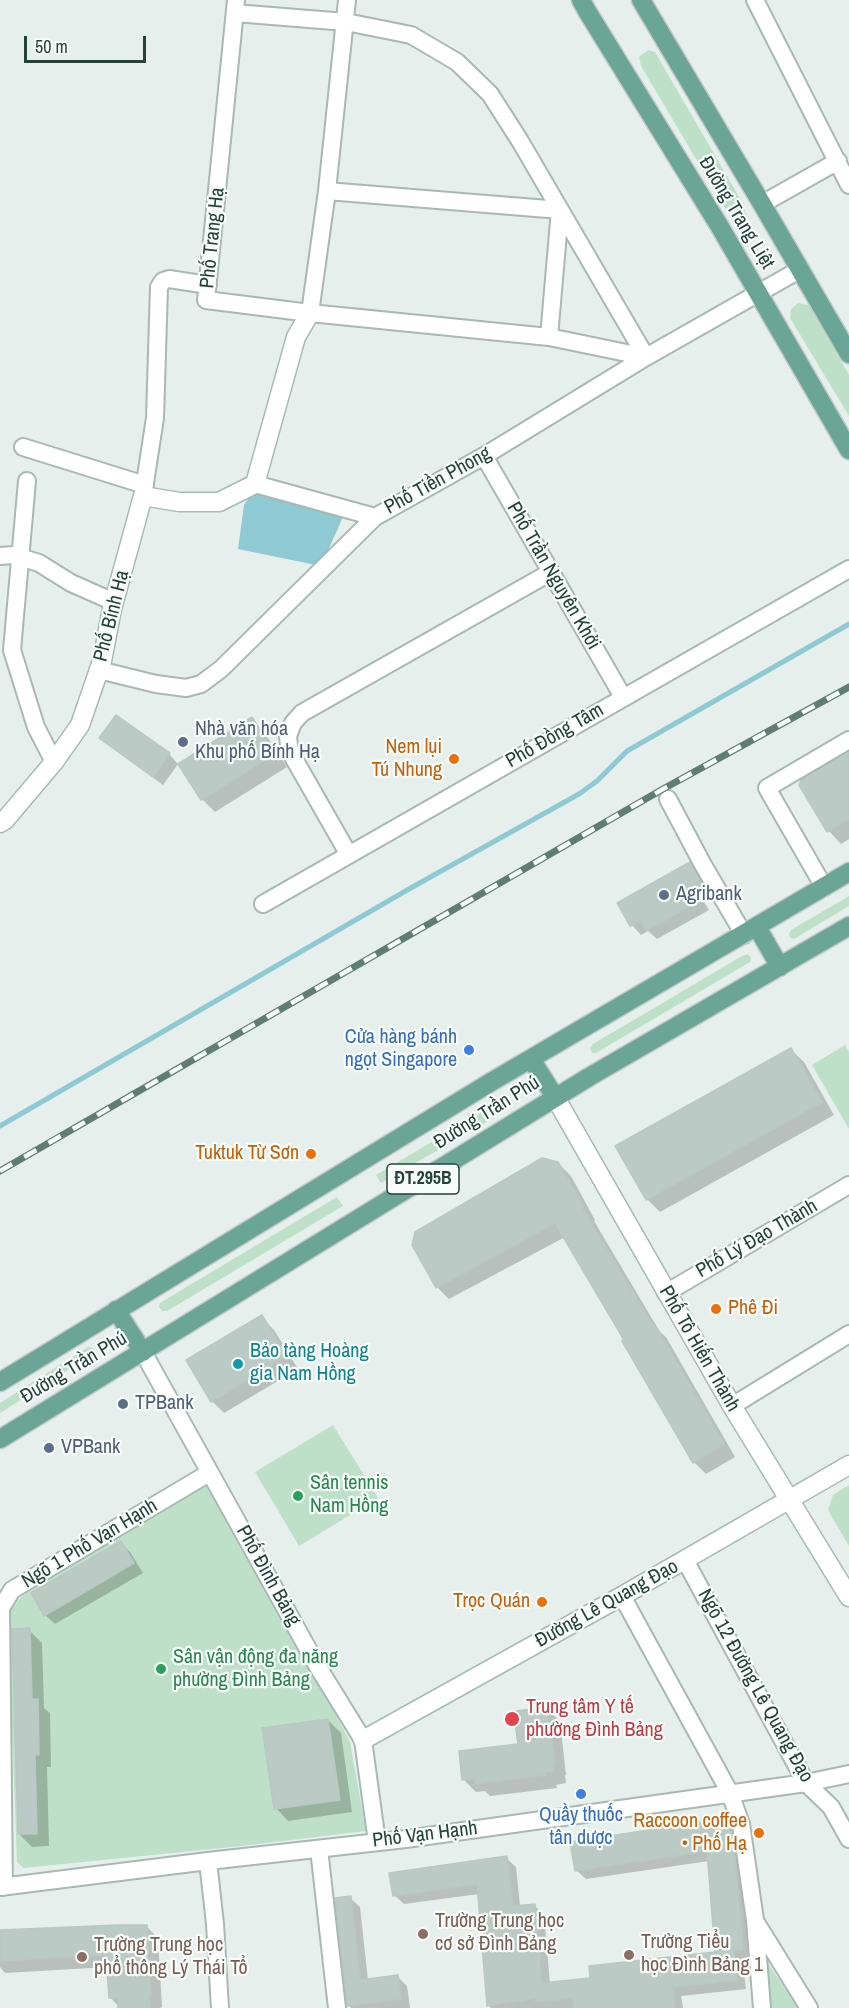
<!DOCTYPE html>
<html>
<head>
<meta charset="utf-8">
<style>
	body { margin:0 }
	#map { position:relative; width:849px; height:2008px; overflow:hidden; background:#e6efeb; font-family:"Archivo Narrow",sans-serif }
	canvas { display:block }
	.scale { position:absolute; left:24px; top:36px; width:122px; height:27px; box-sizing:border-box; border:3px solid #24423a; border-top:0; padding-left:8px; font-size:18px; line-height:21px; white-space:nowrap; color:#24423a; -webkit-text-stroke:4px #f7fbf9; paint-order:stroke }
</style>
</head>
<body>
<div id="map">
<canvas width="849" height="2008"></canvas>
<div class="scale">50 m</div>
</div>
<script>
const ctx = document.querySelector('canvas').getContext('2d');
ctx.lineJoin = 'round';
function fillPath(path, color) {
  ctx.fillStyle = color;
  ctx.fill(path, 'evenodd');
}
function shape(rows) {
  const path = new Path2D();
  for (const r of rows) {
    path.moveTo(r[0], r[1]);
    for (let i = 2; i < r.length; i += 2) path.lineTo(r[i], r[i + 1]);
  }
  return path;
}
function stroke(path, color, width, dash) {
  ctx.strokeStyle = color;
  ctx.lineWidth = width;
  ctx.lineCap = dash ? 'butt' : 'round';
  ctx.setLineDash(dash || []);
  ctx.stroke(path);
}
function drawText(font, color, halo, rows, align = 'center') {
  ctx.font = font + ' "Archivo Narrow",sans-serif';
  ctx.lineWidth = 4.5;
  ctx.setLineDash([]);
  ctx.textBaseline = 'middle';
  ctx.strokeStyle = halo;
  ctx.fillStyle = color;
  for (const [text, x, y, turn = 0] of rows) {
    ctx.save();
    ctx.translate(x, y);
    ctx.rotate((+turn || 0) * Math.PI / 180);
    ctx.textAlign = isNaN(turn) ? turn : align;
    if (halo) ctx.strokeText(text, 0, 0);
    ctx.fillText(text, 0, 0);
    ctx.restore();
  }
}
const green = shape([
	[648,50,655,52,742,202,747,217,742,223,738,223,731,218,641,66,639,57],
	[798,303,808,305,811,308,849,375,849,416,790,318,791,309],
	[849,896,849,906,794,939,790,938,789,934,791,930],
	[748,954,751,958,750,962,596,1053,592,1053,590,1048,593,1044,742,956],
	[845,1045,849,1052,849,1129,812,1065],
	[489,1108,493,1108,497,1110,495,1117,381,1183,376,1175],
	[337,1197,343,1206,167,1311,162,1311,159,1307,160,1303,163,1301],
	[88,1347,93,1348,92,1355,0,1413,0,1403],
	[333,1425,378,1498,299,1546,255,1472],
	[208,1480,277,1602,350,1742,366,1831,242,1846,24,1868,17,1862,8,1621,12,1608,22,1596],
	[849,1485,849,1546,828,1510,833,1495],
	[767,1962,798,2008,769,2008]
]);
const water = shape([
	[260,492,265,492,343,517,321,566,238,549,244,505,251,495]
]);
const shadow = shape([
	[252,719,264,732,287,767,215,812,202,799],
	[101,738,169,754,178,764,163,785,111,747],
	[849,754,849,839,841,844,829,831,801,785],
	[689,864,699,874,711,894,702,899,709,910,657,939,648,931,641,935,632,925,619,903],
	[791,1050,804,1062,834,1115,660,1212,647,1199],
	[558,1163,571,1176,595,1220,594,1221,660,1332,666,1337,735,1457,706,1474,694,1462,626,1340,565,1237,449,1299,437,1287],
	[261,1317,274,1330,298,1369,224,1413,212,1401],
	[121,1543,130,1552,143,1573,55,1624,45,1615],
	[29,1630,42,1643,44,1708,50,1713,51,1767,47,1767,49,1846,32,1847,19,1834],
	[547,1709,560,1721,566,1775,565,1775,566,1783,556,1785,557,1788,490,1796,485,1791,476,1792,464,1780,520,1745],
	[328,1720,341,1733,352,1812,288,1821,276,1808],
	[727,1820,737,1829,751,1958,742,1959,746,1989,681,1996,683,2008,491,2008,488,2005,479,1894,404,1904,394,1895,506,1858,516,1867,520,1906,534,1905,544,1915,550,1984,592,1979,717,1953,709,1861,586,1879,576,1870],
	[350,1898,360,1907,368,1980,398,1977,407,1986,410,2008,351,2008,349,2005],
	[146,1926,158,1938,162,2007,160,2008,120,2008,111,1998,109,1967,5,1973,0,1967,0,1932]
]);
const stream = shape([
	[0,1126,409,889,579,794,597,781,627,751,849,624]
]);
const building = shape([
	[116,715,170,753,153,777,99,738,116,715],
	[252,717,275,754,201,800,178,764,252,717],
	[849,752,849,819,827,832,799,785,801,780,849,752],
	[690,862,702,885,694,889,700,900,646,931,640,921,630,926,617,903,690,862],
	[791,1048,822,1102,646,1200,615,1146,791,1048],
	[542,1158,558,1162,584,1207,582,1208,652,1324,654,1323,724,1444,693,1463,622,1341,624,1340,555,1223,436,1288,412,1245,415,1232,542,1158],
	[262,1315,287,1356,211,1402,186,1360,262,1315],
	[121,1541,134,1563,44,1616,31,1593,121,1541],
	[30,1628,32,1699,38,1699,39,1755,35,1755,37,1834,18,1834,12,1629,30,1628],
	[547,1707,555,1763,553,1763,554,1771,545,1772,545,1775,476,1784,475,1779,462,1780,459,1751,518,1744,515,1723,518,1722,516,1711,547,1707],
	[328,1719,340,1800,274,1809,262,1728,328,1719],
	[728,1818,735,1857,743,1949,734,1950,737,1980,673,1987,675,2008,574,2008,573,1998,536,2002,536,1998,487,2006,477,1884,393,1896,389,1873,507,1856,513,1906,535,1904,542,1983,590,1978,589,1966,715,1952,707,1851,575,1871,570,1842,728,1818],
	[351,1896,360,1980,398,1975,401,1999,347,2006,335,1898,351,1896],
	[118,1925,147,1925,151,1996,149,1996,150,2008,118,2008,118,1998,109,1998,106,1955,0,1961,0,1930,118,1925]
]);
const street = shape([
	[236,0,206,300,310,313,549,337,646,357],
	[755,0,849,185],
	[235,13,346,22,411,35,457,62,490,94,520,141,646,357],
	[327,191,560,210,549,337],
	[762,204,838,161],
	[310,313,327,191,347,0],
	[23,447,145,485],
	[484,456,623,697],
	[27,481,12,650,36,727,54,762],
	[255,484,375,517],
	[143,496,155,418,159,287,163,281,169,279,208,285],
	[0,556,13,555,39,563,71,583,114,602],
	[99,670,156,684,186,688,201,684,221,669,375,517,484,456,646,357,799,270],
	[668,799,702,863,744,935],
	[349,855,293,757,289,746,288,736,293,723,302,713,551,572],
	[824,887,767,788,849,740],
	[263,904,849,569],
	[666,1293,849,1185],
	[143,1352,318,1667,363,1740,377,1842],
	[732,1406,849,1334],
	[685,1560,806,1783,831,1807,849,1839],
	[622,1596,730,1793,741,1824,755,1920,762,2008],
	[319,1849,337,2008],
	[208,1861,215,1924,220,2008],
	[0,1887,208,1861,406,1839,806,1783,849,1774],
	[4,1887,1,1608,12,1590,209,1473],
	[757,1924,809,2008]
]);
const secondary = shape([
	[0,823,5,820,54,762,80,725,102,661,112,609,143,496,179,502,219,502,255,484,296,337,310,313],
	[555,1097,732,1406,849,1597],
	[363,1740,622,1596,849,1465]
]);
const primary = shape([
	[581,0,587,11,720,227,849,450],
	[641,0,762,204,849,354],
	[757,927,780,967],
	[531,1059,555,1097],
	[116,1310,143,1352],
	[0,1382,491,1082,849,872],
	[0,1439,589,1077,849,926]
]);
const rail = shape([
	[0,1171,663,789,849,687]
]);
const markers = [
	[183,742,6,"#5c6f8a"],
	[454,759,6,"#e8710a"],
	[664,895,6,"#5c6f8a"],
	[469,1050,6,"#3f7fe0"],
	[311,1154,6,"#e8710a"],
	[716,1309,6,"#e8710a"],
	[238,1364,6,"#0f9aa8"],
	[123,1404,6,"#5c6f8a"],
	[49,1448,6,"#5c6f8a"],
	[298,1496,6,"#2e9e5b"],
	[542,1602,6,"#e8710a"],
	[161,1669,6,"#2e9e5b"],
	[512,1719,8,"#e0444e"],
	[581,1794,6,"#3f7fe0"],
	[759,1833,6,"#e8710a"],
	[423,1934,6,"#8d6e63"],
	[629,1955,6,"#8d6e63"],
	[82,1957,6,"#8d6e63"]
];
const shields = [
	[423,1179,72]
];
const shieldNames = [
	["ĐT.295B",423,1179]
];
const streetNames = [
	["Đường Trang Liệt",736,213,59],
	["Phố Trang Hạ",213,238,-84],
	["Phố Tiền Phong",438,481,-29],
	["Phố Trần Nguyên Khởi",553,576,60],
	["Phố Bính Hạ",112,616,-76],
	["Phố Đồng Tâm",555,736,-30],
	["Đường Trần Phú",487,1113,-32],
	["Phố Lý Đạo Thành",757,1239,-30],
	["Phố Tô Hiến Thành",699,1349,60],
	["Đường Trần Phú",74,1368,-31],
	["Ngõ 1 Phố Vạn Hạnh",90,1544,-31],
	["Phố Đình Bảng",268,1576,61],
	["Đường Lê Quang Đạo",607,1604,-29],
	["Ngõ 12 Đường Lê Quang Đạo",755,1686,61],
	["Phố Vạn Hạnh",425,1835,-7]
];
const serviceNames = [
	["Nhà văn hóa",195,730],
	["Khu phố Bính Hạ",195,753],
	["Agribank",676,895],
	["TPBank",135,1404],
	["VPBank",61,1448]
];
const foodNames = [
	["Nem lụi",442,748],
	["Tú Nhung",442,771],
	["Tuktuk Từ Sơn",299,1154],
	["Phê Đi",728,1309,"left"],
	["Trọc Quán",530,1602],
	["Raccoon coffee",747,1822],
	["• Phố Hạ",747,1845]
];
const shopNames = [
	["Cửa hàng bánh",457,1038],
	["ngọt Singapore",457,1061],
	["Quầy thuốc",581,1816,"center"],
	["tân dược",581,1839,"center"]
];
const cultureNames = [
	["Bảo tàng Hoàng",250,1352],
	["gia Nam Hồng",250,1375]
];
const leisureNames = [
	["Sân tennis",310,1484],
	["Nam Hồng",310,1507],
	["Sân vận động đa năng",173,1658],
	["phường Đình Bảng",173,1681]
];
const healthNames = [
	["Trung tâm Y tế",526,1708],
	["phường Đình Bảng",526,1731]
];
const educationNames = [
	["Trường Trung học",435,1922],
	["cơ sở Đình Bảng",435,1945],
	["Trường Tiểu",641,1943],
	["học Đình Bảng 1",641,1966],
	["Trường Trung học",94,1946],
	["phổ thông Lý Thái Tổ",94,1969]
];
fillPath(green, '#bfe0c8');
fillPath(water, '#8ec9d4');
fillPath(shadow, '#0003');
stroke(stream, '#8ec9d4', 5);
fillPath(building, '#bbcac4');
stroke(building, '#b8c9c2', 1.5);
stroke(street, '#a8b8b2', 20);
stroke(secondary, '#a4bbb3', 21);
stroke(primary, '#c2cac8', 21);
stroke(street, '#fff', 16);
stroke(secondary, '#fff', 18);
stroke(primary, '#6aa596', 18);
stroke(rail, '#5f7d75', 7);
stroke(rail, '#f7fbf9', 4.5, [14]);
for (const [x, y, r, color] of markers) {
  const dot = new Path2D();
  dot.arc(x, y, r, 0, 2 * Math.PI);
  ctx.fillStyle = color;
  ctx.fill(dot);
  stroke(dot, '#f7fbf9', 2);
}
for (const [x, y, w] of shields) {
  const box = new Path2D();
  box.roundRect(x - w / 2, y - 15, w, 30, 4.5);
  ctx.fillStyle = '#f7fbf9';
  ctx.fill(box);
  stroke(box, '#24423a', 1.5);
}
drawText('bold 18px', '#24423a', null, shieldNames);
drawText('20px', '#24423a', '#f7fbf9', streetNames);
drawText('20px', '#4e5e75', '#f7fbf9', serviceNames, 'left');
drawText('20px', '#c56008', '#f7fbf9', foodNames, 'right');
drawText('20px', '#366cbe', '#f7fbf9', shopNames, 'right');
drawText('20px', '#0d838f', '#f7fbf9', cultureNames, 'left');
drawText('20px', '#27864d', '#f7fbf9', leisureNames, 'left');
drawText('20px', '#be3a42', '#f7fbf9', healthNames, 'left');
drawText('20px', '#785e54', '#f7fbf9', educationNames, 'left');
</script>
</body>
</html>
